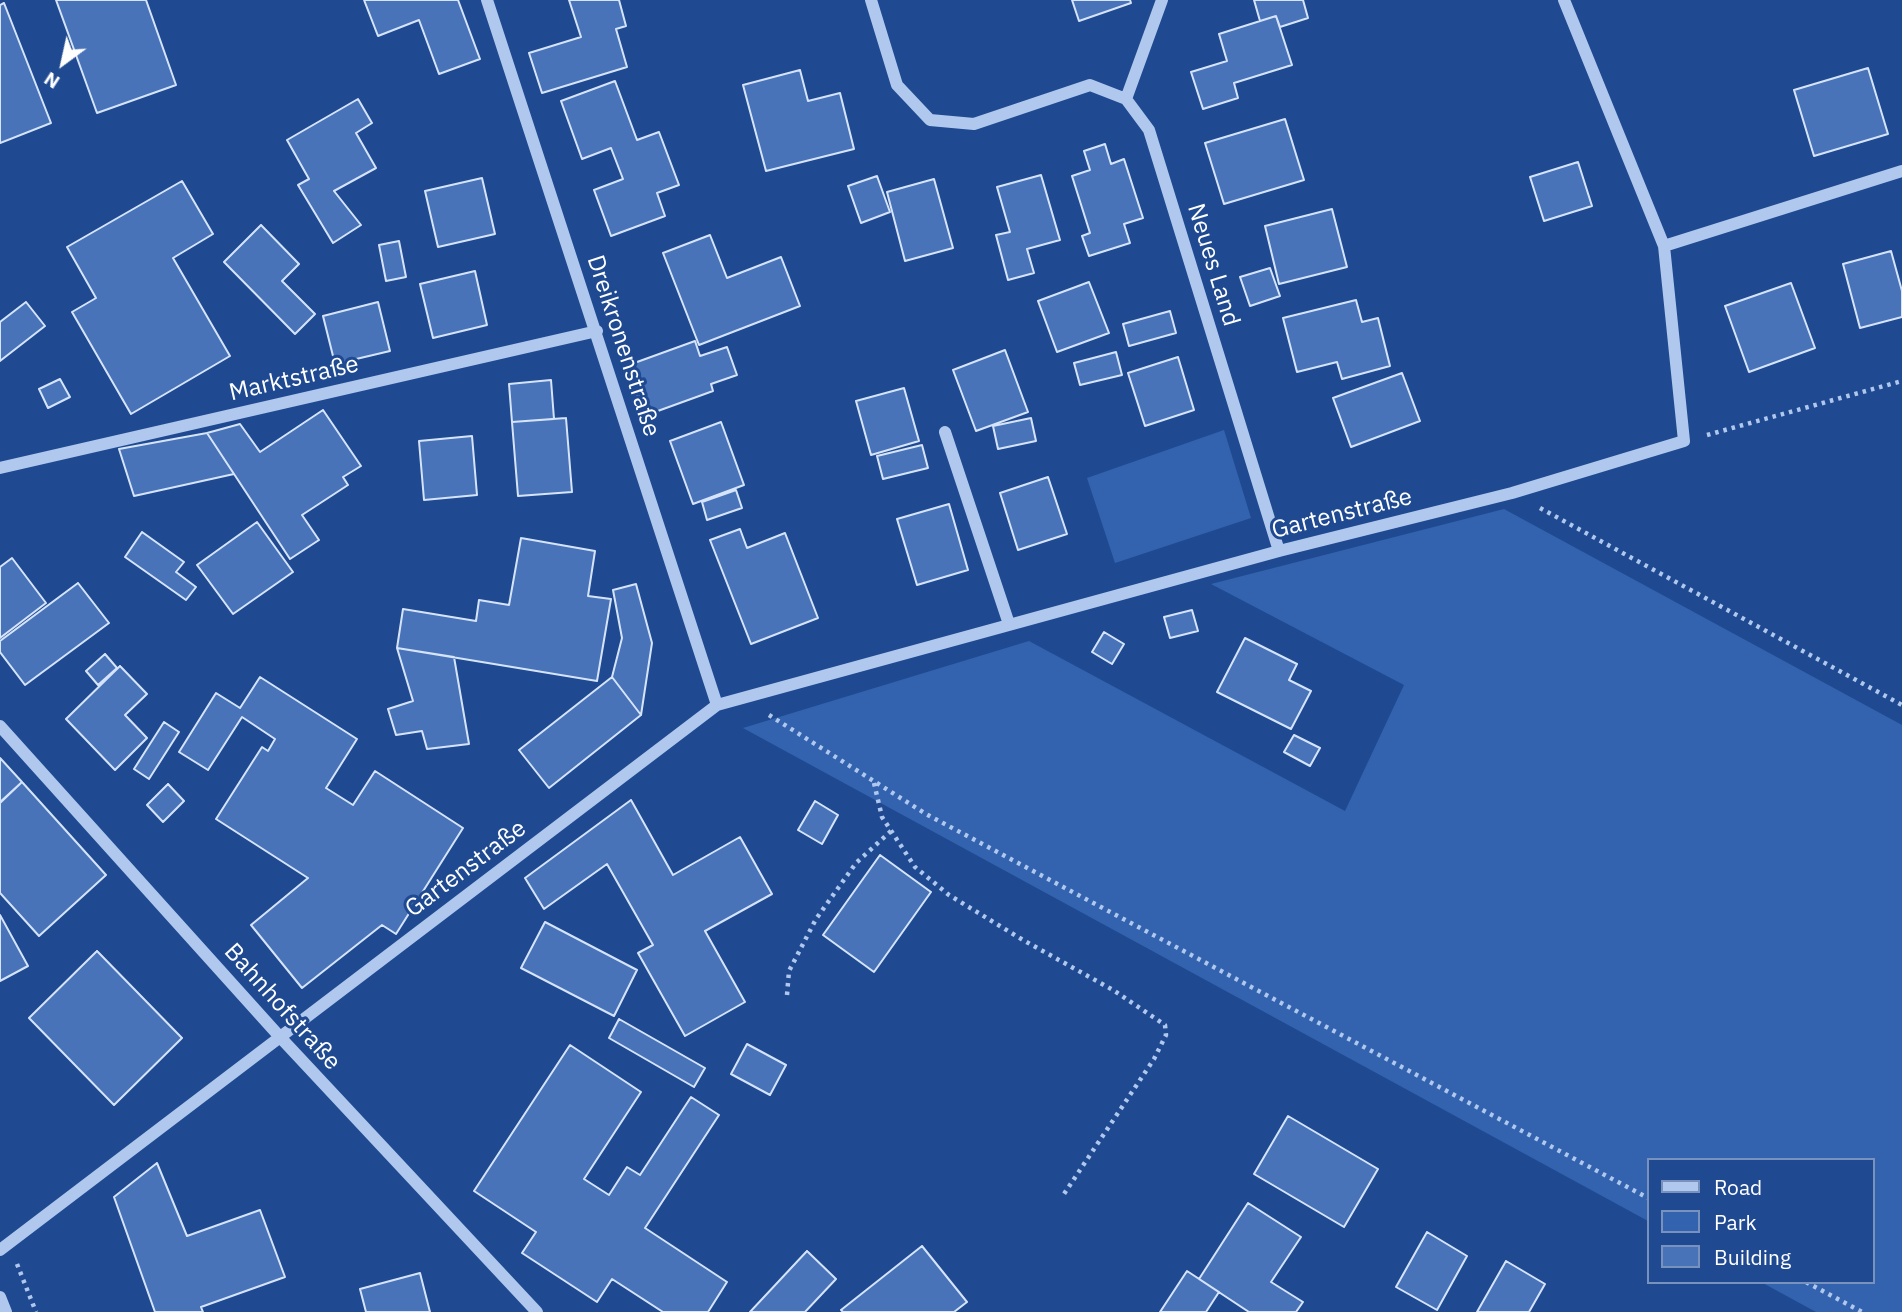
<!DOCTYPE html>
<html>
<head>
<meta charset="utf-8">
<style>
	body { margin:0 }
	#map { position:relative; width:1902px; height:1312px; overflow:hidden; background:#1f4a91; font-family:"IBM Plex Sans",sans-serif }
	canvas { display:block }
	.legend { position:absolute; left:1647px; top:1158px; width:228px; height:126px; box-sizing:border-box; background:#1f4a91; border:2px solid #7992bd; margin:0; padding:9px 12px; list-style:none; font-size:21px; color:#fff }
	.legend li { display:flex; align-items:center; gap:14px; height:35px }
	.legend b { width:35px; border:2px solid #7992bd }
	.north { position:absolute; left:28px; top:28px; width:70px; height:70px; -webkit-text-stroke:5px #1f4a91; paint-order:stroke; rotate:213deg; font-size:19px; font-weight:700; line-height:28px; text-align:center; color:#fff }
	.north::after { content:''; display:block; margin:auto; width:24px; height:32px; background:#fff; clip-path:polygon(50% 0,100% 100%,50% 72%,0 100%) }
</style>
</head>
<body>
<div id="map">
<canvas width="1902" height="1312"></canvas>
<ul class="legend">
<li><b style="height:9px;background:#b0c8ed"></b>Road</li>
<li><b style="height:19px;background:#3363af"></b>Park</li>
<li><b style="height:19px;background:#4873b8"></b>Building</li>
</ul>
<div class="north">N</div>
</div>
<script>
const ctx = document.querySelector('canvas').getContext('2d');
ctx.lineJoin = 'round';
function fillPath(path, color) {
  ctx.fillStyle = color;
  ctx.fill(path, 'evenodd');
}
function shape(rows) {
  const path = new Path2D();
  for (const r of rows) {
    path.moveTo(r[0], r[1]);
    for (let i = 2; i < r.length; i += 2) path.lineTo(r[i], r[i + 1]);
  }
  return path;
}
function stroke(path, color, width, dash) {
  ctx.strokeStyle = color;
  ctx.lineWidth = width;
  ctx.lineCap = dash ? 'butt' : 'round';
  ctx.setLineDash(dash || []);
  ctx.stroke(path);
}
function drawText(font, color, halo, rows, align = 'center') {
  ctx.font = font + ' "IBM Plex Sans",sans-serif';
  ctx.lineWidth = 6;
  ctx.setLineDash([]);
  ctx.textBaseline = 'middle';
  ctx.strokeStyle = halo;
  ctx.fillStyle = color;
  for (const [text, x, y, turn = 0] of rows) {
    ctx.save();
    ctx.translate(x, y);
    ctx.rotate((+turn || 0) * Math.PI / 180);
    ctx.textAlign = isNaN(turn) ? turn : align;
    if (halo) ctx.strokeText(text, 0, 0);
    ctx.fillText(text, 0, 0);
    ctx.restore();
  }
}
const green = shape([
	[1224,430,1251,518,1115,563,1087,478],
	[1504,509,1902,725,1902,1312,1816,1312,1761,1282,1872,1282,1872,1160,1648,1160,1648,1221,743,728,1029,641,1345,811,1404,685,1211,584]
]);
const building = shape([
	[56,0,146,0,176,85,97,113,56,0],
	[364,0,458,0,480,59,439,74,419,20,378,36,364,0],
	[569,0,619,0,626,26,616,29,627,67,542,93,529,53,581,37,569,0],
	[1072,0,1130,0,1131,3,1079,21,1072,0],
	[1254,0,1303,0,1308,18,1280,27,1276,16,1260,21,1254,0],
	[4,3,51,123,0,143,0,5,4,3],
	[1276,16,1292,65,1234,83,1238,98,1203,109,1191,72,1227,61,1219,34,1276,16],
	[1868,68,1888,134,1814,156,1794,90,1868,68],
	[800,70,808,101,840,93,854,149,766,171,743,85,800,70],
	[615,81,637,140,659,132,679,185,657,193,665,216,611,236,594,190,623,179,611,148,582,159,561,101,615,81],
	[358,99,372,123,356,133,376,168,334,191,361,225,333,243,298,185,309,179,287,140,358,99],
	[1285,119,1304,180,1224,204,1205,143,1285,119],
	[1105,144,1111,164,1124,159,1143,218,1124,224,1130,243,1089,256,1082,236,1090,233,1072,176,1090,170,1084,151,1105,144],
	[1578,162,1592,206,1544,221,1530,177,1578,162],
	[1041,175,1060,240,1027,249,1034,273,1008,280,996,235,1010,232,997,187,1041,175],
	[877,176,890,212,861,223,848,186,877,176],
	[482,178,495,234,438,247,425,191,482,178],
	[934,179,953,248,905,261,887,192,934,179],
	[182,181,213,234,173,258,230,356,131,414,72,312,96,298,67,247,182,181],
	[1332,209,1347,267,1279,284,1265,226,1332,209],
	[261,225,299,264,282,281,315,314,295,334,224,262,261,225],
	[710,235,727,278,781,257,800,306,699,345,663,253,710,235],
	[399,241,406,277,386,281,379,245,399,241],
	[1891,251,1902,291,1902,317,1860,328,1843,264,1891,251],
	[1270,268,1280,296,1250,306,1240,277,1270,268],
	[475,271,487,325,433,338,420,284,475,271],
	[1089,282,1109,333,1057,352,1038,301,1089,282],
	[1791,283,1815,348,1749,372,1725,306,1791,283],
	[1356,300,1362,322,1378,318,1390,366,1342,379,1337,362,1297,372,1283,318,1356,300],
	[26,302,45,326,0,361,0,322,26,302],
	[378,302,390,351,335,364,323,316,378,302],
	[1170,311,1176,333,1129,346,1123,324,1170,311],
	[695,341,700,356,727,347,737,375,711,384,713,391,644,416,626,366,695,341],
	[1005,350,1028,412,976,431,953,370,1005,350],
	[1116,352,1122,375,1080,385,1074,363,1116,352],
	[1178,357,1194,410,1145,426,1128,373,1178,357],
	[1402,373,1420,421,1351,447,1333,398,1402,373],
	[60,379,70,397,48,408,39,389,60,379],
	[551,380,554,419,512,422,509,384,551,380],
	[904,388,919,441,871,455,856,401,904,388],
	[323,410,361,466,343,477,348,485,302,515,319,540,290,559,207,433,240,424,260,452,323,410],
	[566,418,572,492,518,496,512,422,566,418],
	[1031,418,1036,441,998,449,993,426,1031,418],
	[721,422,744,485,693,504,670,441,721,422],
	[207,433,234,474,134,496,119,449,207,433],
	[472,436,477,495,424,500,419,441,472,436],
	[922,445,928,468,883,479,877,456,922,445],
	[1048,477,1067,534,1018,550,1000,493,1048,477],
	[736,490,742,508,707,520,702,502,736,490],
	[949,504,968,570,917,585,897,519,949,504],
	[257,522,293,572,233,614,197,565,257,522],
	[740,529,747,548,785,533,818,618,751,644,710,540,740,529],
	[142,532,184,562,176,572,196,587,186,600,125,557,142,532],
	[521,538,595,551,588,596,611,599,597,681,397,648,403,609,476,621,479,600,509,605,521,538],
	[12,558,46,603,0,638,0,567,12,558],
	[78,583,109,623,25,685,0,652,0,641,78,583],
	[636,584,652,643,641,715,612,677,622,638,613,590,636,584],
	[1192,610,1198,631,1170,638,1164,617,1192,610],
	[1104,632,1124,644,1112,664,1092,652,1104,632],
	[1245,638,1297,664,1289,680,1311,691,1291,729,1217,692,1245,638],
	[397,648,454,657,469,744,427,749,422,731,396,735,388,709,413,701,397,648],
	[105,654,117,668,98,685,86,671,105,654],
	[120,666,147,694,125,715,147,738,115,770,66,719,120,666],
	[260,677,357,739,326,788,353,805,375,771,463,828,396,934,382,925,302,988,251,925,308,878,216,819,262,747,268,751,275,739,242,717,208,770,179,752,216,693,240,708,260,677],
	[612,677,641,715,549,788,519,750,612,677],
	[164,722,179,732,149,779,134,769,164,722],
	[1294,735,1320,748,1310,766,1284,752,1294,735],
	[0,758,22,782,0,802,0,758],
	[22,782,106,875,39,936,0,893,0,803,22,782],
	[168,784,184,801,163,822,147,805,168,784],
	[631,800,673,875,740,837,772,894,705,931,745,1002,685,1036,638,953,653,945,607,864,544,909,525,878,631,800],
	[815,801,838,815,822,844,798,830,815,801],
	[880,855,931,892,874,972,823,935,880,855],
	[0,915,28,966,0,981,0,915],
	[545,922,637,970,614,1016,521,968,545,922],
	[97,951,182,1038,114,1105,29,1018,97,951],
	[619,1019,705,1068,694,1087,609,1038,619,1019],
	[747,1044,786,1065,770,1095,731,1074,747,1044],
	[570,1045,641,1092,584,1179,609,1195,627,1167,640,1175,691,1097,719,1115,645,1228,727,1282,708,1312,663,1312,612,1279,597,1302,522,1253,536,1232,474,1191,570,1045],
	[1288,1116,1378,1169,1344,1227,1254,1174,1288,1116],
	[157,1163,187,1236,260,1210,285,1277,201,1307,203,1312,155,1312,114,1197,157,1163],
	[1248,1203,1301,1237,1271,1282,1303,1302,1296,1312,1249,1312,1199,1279,1248,1203],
	[1427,1232,1467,1256,1437,1310,1396,1287,1427,1232],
	[922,1246,967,1302,954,1312,843,1312,841,1310,922,1246],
	[807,1251,836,1279,805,1312,750,1312,807,1251],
	[1506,1261,1545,1284,1529,1312,1477,1312,1506,1261],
	[1187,1271,1219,1292,1206,1312,1160,1312,1187,1271],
	[420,1273,430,1312,366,1312,360,1289,420,1273]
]);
const path = shape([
	[1707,435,1902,381],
	[1540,508,1902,705],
	[769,715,926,814,1648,1198],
	[874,783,882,817,915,867,949,895,1023,940,1113,990,1165,1025,1166,1035,1154,1059,1064,1194],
	[787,995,789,971,816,919,856,863,891,831],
	[17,1264,36,1312],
	[1806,1282,1862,1312]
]);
const minor = shape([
	[487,0,717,705],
	[871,0,897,85,930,120,974,124,1090,85,1126,99],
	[1126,99,1149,130,1279,551],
	[1126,99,1162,0],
	[1664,246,1902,171],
	[945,432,1009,624],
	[0,468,597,331],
	[0,726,280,1037,537,1312],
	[0,1250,717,705,1279,551,1512,493,1684,441,1664,246,1564,0],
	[0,1297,6,1312]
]);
const streetNames = [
	["Neues Land",1213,265,73],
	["Dreikronenstraße",623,346,72],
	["Marktstraße",294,379,-13],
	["Gartenstraße",1342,514,-14],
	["Gartenstraße",466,869,-37],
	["Bahnhofstraße",282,1007,48]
];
fillPath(green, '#3363af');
fillPath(building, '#4873b8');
stroke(building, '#d5e4fa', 2);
stroke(path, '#b0c8ed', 4.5, [3.5, 5]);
stroke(minor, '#b0c8ed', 12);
drawText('24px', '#fff', '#1f4a91', streetNames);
</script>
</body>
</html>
